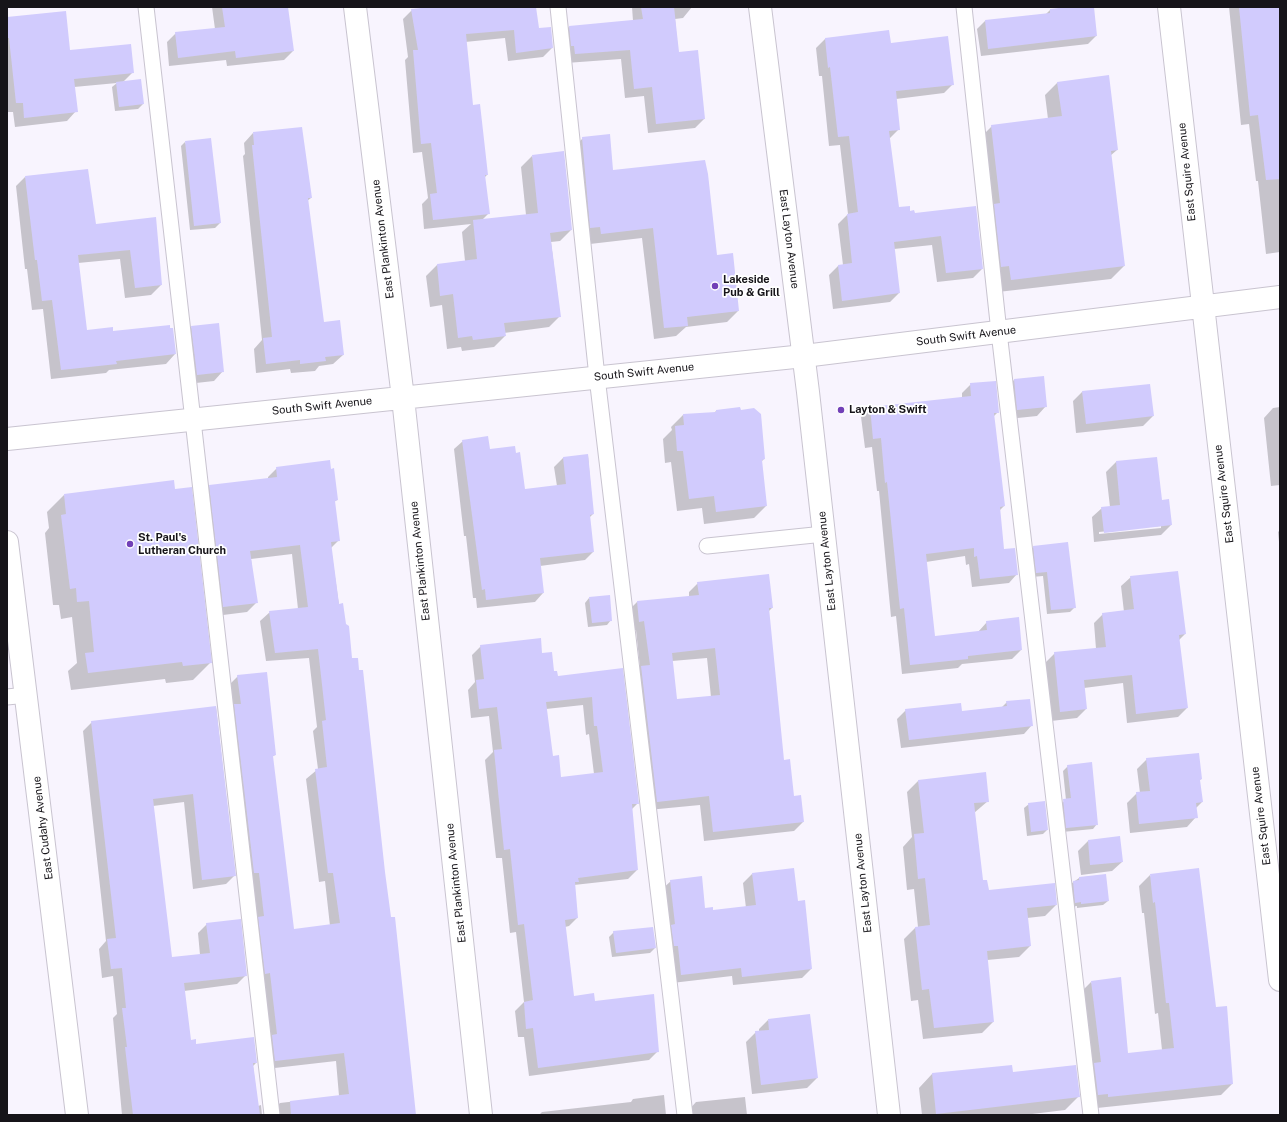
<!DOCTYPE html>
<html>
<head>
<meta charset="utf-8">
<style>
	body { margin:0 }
	#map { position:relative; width:1287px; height:1122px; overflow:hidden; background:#f8f4fe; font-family:"Public Sans",sans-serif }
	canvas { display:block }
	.frame { position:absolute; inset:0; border:8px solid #161419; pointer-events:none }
</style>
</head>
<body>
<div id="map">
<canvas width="1287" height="1122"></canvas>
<div class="frame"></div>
</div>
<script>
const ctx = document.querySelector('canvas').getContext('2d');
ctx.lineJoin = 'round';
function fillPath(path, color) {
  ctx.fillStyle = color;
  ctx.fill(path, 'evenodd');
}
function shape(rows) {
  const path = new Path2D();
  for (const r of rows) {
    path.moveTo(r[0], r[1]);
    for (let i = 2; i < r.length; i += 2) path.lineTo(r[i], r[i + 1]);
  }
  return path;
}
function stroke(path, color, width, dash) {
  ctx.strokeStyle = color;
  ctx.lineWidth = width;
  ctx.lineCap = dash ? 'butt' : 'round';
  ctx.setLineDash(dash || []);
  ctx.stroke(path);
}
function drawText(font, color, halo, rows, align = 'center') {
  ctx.font = font + ' "Public Sans",sans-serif';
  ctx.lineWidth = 3.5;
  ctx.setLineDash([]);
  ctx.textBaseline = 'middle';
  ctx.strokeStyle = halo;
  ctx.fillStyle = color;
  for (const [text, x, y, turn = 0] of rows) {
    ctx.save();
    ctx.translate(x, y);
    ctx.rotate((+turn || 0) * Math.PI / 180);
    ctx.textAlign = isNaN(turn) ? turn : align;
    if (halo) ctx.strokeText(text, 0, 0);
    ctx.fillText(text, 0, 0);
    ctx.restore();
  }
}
const shadow = shape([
	[212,7,287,7,293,51,284,60,227,66,226,60,169,66,167,42,176,33,215,29],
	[441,7,535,7,538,29,552,48,543,57,508,61,505,38,465,42,472,106,487,175,484,178,489,213,482,220,526,215,521,167,532,156,571,230,560,241,551,242,560,316,549,327,504,333,505,336,494,347,462,351,461,347,447,349,442,305,430,307,426,276,437,265,465,261,462,232,471,224,424,229,422,204,428,198,422,152,413,153,405,60,408,57,403,19,412,10],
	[632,7,692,7,683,18,675,19,678,53,704,119,695,128,648,133,644,96,625,98,621,59,566,63,560,36,569,27,633,21],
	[1075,7,1093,7,1096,36,1088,44,981,56,977,29,985,21,1046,14,1050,10],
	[1229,7,1278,7,1280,28,1280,252,1266,254,1258,181,1256,181,1249,124,1241,125],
	[7,18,69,51,133,72,123,82,143,104,138,109,115,111,112,87,117,83,74,87,76,111,67,121,15,127,13,112,7,112],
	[888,32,890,44,953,84,944,93,896,99,899,129,889,139,898,208,914,214,982,269,973,278,937,282,932,245,894,249,899,293,890,302,833,309,829,275,838,266,843,265,838,224,848,214,840,145,829,146,822,76,819,76,816,48,825,39],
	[1058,82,1117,150,1110,156,1124,266,1111,279,998,292,979,139,992,126,1048,119,1045,95],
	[253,133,311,198,307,201,323,323,343,355,333,364,319,366,315,371,291,373,290,369,256,373,254,349,262,340,243,156,245,154,244,143],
	[583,138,613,171,716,256,738,311,727,322,686,327,676,336,654,339,642,238,590,244,572,149],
	[185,142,220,223,215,228,190,230,181,146],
	[25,177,95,225,155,218,161,285,151,295,125,298,120,259,78,263,86,331,112,332,175,354,166,364,109,370,106,373,51,379,43,309,32,310,27,269,25,269,16,186],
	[192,327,223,371,214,381,187,384,182,336],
	[1043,377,1046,406,1037,416,1008,419,1004,390,1014,380],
	[971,384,998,412,993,417,1004,506,999,511,1003,550,1017,574,1009,583,972,587,969,564,966,565,965,556,926,562,934,637,978,632,987,622,1021,650,1012,659,962,664,958,668,902,674,896,616,891,617,879,491,877,491,872,447,865,448,861,417,870,408,962,398,962,393],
	[1082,392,1153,416,1143,426,1076,433,1073,401],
	[1280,407,1280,485,1271,486,1264,418,1273,408],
	[716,411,764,459,761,462,766,506,754,518,704,524,702,508,677,511,671,462,665,463,663,439,672,430,671,427,683,415,714,413],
	[463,441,489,450,524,490,557,486,554,467,563,458,588,455,593,514,589,518,593,552,585,560,540,566,543,593,535,602,477,608,476,598,473,598,466,536,464,536,454,449],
	[1156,458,1161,501,1171,525,1161,535,1094,542,1092,517,1102,508,1110,507,1106,472,1116,462],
	[1161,526,1161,528,1099,534,1099,532],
	[277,468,337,500,334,502,339,540,331,548,339,605,352,660,384,872,415,1115,271,1115,271,1112,280,1103,339,1096,336,1061,266,1069,229,685,238,676,275,755,272,757,293,930,330,926,325,881,319,882,306,779,318,769,313,731,317,727,309,658,266,661,260,621,270,612,298,609,292,554,251,559,256,603,247,612,215,616,201,495,210,486,268,479,268,477],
	[64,495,210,663,193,680,166,683,165,679,71,690,68,671,77,663,72,617,61,619,59,605,53,605,45,533,49,528,47,512],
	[1280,530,1280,552,1278,532],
	[1034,547,1075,607,1070,612,1047,614,1043,576,1032,577,1029,551],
	[1131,577,1185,634,1178,641,1187,708,1178,717,1127,723,1123,683,1084,688,1086,709,1077,718,1051,721,1045,663,1055,653,1096,649,1094,623,1103,614,1124,612,1121,586],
	[698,583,772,608,768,612,783,761,793,797,803,822,794,831,704,841,700,805,648,810,632,676,640,668,636,630,630,630,628,611,637,602,689,597,689,592],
	[707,658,711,697,676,700,672,661],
	[589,598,611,620,607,625,588,627,585,603],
	[481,646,541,654,557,677,622,669,638,803,631,810,637,870,628,879,574,885,577,918,569,926,565,927,573,997,595,1002,658,1051,649,1060,529,1076,524,1037,518,1037,515,1011,524,1002,516,932,510,933,502,858,496,858,485,760,493,752,489,716,471,718,468,690,475,682,472,655],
	[583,705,586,735,589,734,594,774,560,778,552,757,546,709],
	[1007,702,1032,725,1024,734,901,748,897,719,906,710,961,712,1001,708],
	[216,707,235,875,226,884,193,889,184,802,153,806,171,958,200,955,198,933,207,924,246,975,237,984,184,991,190,1041,195,1045,256,1063,253,1066,258,1106,261,1105,262,1115,122,1115,113,1018,117,1014,113,976,102,978,99,949,106,941,83,731,92,722],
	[1147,759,1201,779,1199,781,1202,802,1196,808,1196,817,1187,827,1130,833,1127,803,1137,793,1140,793,1137,769],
	[1068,766,1097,824,1093,829,1062,832,1059,805,1066,800,1063,771],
	[919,780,988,801,974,813,982,881,988,891,1056,905,1045,916,1027,918,1030,946,1019,957,987,960,993,1022,982,1033,923,1039,918,1000,911,1001,904,939,915,928,918,927,914,889,907,890,903,847,912,837,907,792],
	[1029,804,1047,830,1043,834,1027,836,1024,808],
	[1119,838,1122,862,1112,871,1081,875,1078,851,1088,841],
	[752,874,797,902,811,969,802,978,733,985,732,976,672,983,661,890,671,881,704,910,712,911,746,908,743,883],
	[1150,875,1215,1008,1232,1084,1221,1095,1097,1108,1080,993,1091,982,1127,1054,1162,1050,1158,1013,1155,1014,1144,913,1142,913,1139,886],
	[1079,878,1108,901,1103,905,1077,908,1077,906,1071,907,1068,886],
	[614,932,655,948,650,953,612,957,609,937],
	[768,1020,817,1078,807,1088,752,1094,746,1042,756,1032,759,1032,759,1029],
	[1011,1066,1012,1073,1079,1096,1065,1110,1024,1115,922,1115,919,1088,932,1074],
	[664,1095,666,1115,539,1115,542,1112,631,1102,633,1099],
	[745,1097,747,1115,687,1115,687,1112,696,1102]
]);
const building = shape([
	[222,7,288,7,294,51,236,58,235,51,178,58,175,32,225,27],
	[431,7,536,7,539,28,551,27,553,48,516,53,514,30,466,34,473,105,480,104,488,175,485,175,490,214,433,220,430,194,437,193,431,143,421,144,413,50,418,50,411,9],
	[641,7,674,7,679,52,698,50,705,119,656,124,652,87,634,89,630,50,575,54,574,46,571,46,569,26,643,19],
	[1067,7,1094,7,1097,36,988,49,985,20,1050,13,1050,9],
	[1239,7,1279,7,1280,179,1266,180,1258,115,1250,116],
	[66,11,70,50,131,44,134,73,74,79,78,112,24,118,23,103,16,103,9,38,7,38,7,17],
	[889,30,891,43,948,36,954,85,896,91,900,130,889,131,899,207,910,206,910,211,914,210,915,213,976,206,983,269,946,273,941,236,894,242,900,293,842,301,838,265,852,263,847,214,858,212,849,136,838,137,830,67,828,68,825,38],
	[1109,75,1118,150,1111,151,1125,266,1011,280,1009,266,1001,267,994,204,1000,203,991,125,1062,116,1057,82],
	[141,79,144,104,119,107,116,82],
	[302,127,312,198,308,198,324,322,340,320,344,355,325,357,326,361,300,364,300,360,266,364,263,338,272,337,252,145,254,145,253,132],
	[610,134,613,170,705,160,708,174,717,255,733,253,739,311,687,317,688,326,664,328,653,228,601,234,600,227,590,228,582,137],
	[211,138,221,223,194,226,185,141],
	[564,151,572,230,550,233,561,317,504,323,506,336,473,340,472,336,458,338,453,294,440,296,437,264,477,259,473,220,538,213,532,155],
	[88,169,96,224,156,217,162,285,135,288,130,250,78,255,87,330,113,327,113,331,170,325,170,328,173,328,176,354,116,361,117,364,61,370,52,300,42,301,37,260,35,260,25,176],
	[219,323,224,372,197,375,191,326],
	[1044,376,1047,407,1017,410,1014,379],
	[996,381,999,413,994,413,1005,506,1000,507,1004,549,1015,548,1018,575,980,579,977,556,974,557,974,548,926,554,935,636,987,630,986,621,1019,617,1022,650,968,656,968,659,910,665,904,608,900,609,887,482,885,483,881,438,873,439,870,407,971,396,970,383],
	[1150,384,1154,416,1086,424,1082,391],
	[740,407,741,410,754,408,761,414,765,459,762,460,767,506,716,512,714,496,689,499,683,451,677,451,675,426,684,425,683,414,716,412,716,410],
	[488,436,490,449,515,446,516,453,520,452,525,489,566,484,563,457,588,454,594,514,590,515,594,552,540,558,544,593,486,600,485,589,482,590,462,440],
	[1157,457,1162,500,1169,499,1172,525,1104,533,1101,507,1120,505,1116,461],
	[330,460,331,469,334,468,338,500,335,501,340,541,331,542,339,604,343,603,346,624,349,626,352,658,358,658,359,670,363,670,385,872,391,917,395,917,416,1115,291,1115,290,1101,349,1094,344,1053,275,1061,272,1035,277,1034,270,973,265,974,258,917,264,916,259,873,254,873,234,704,241,704,237,675,267,672,276,755,273,756,294,929,340,923,333,873,328,873,315,769,327,767,322,721,326,720,318,649,275,653,269,611,308,607,300,545,250,551,258,603,223,607,209,485,277,477,276,467],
	[174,480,175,489,192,487,212,663,183,666,182,662,88,673,85,653,94,652,89,601,77,602,76,588,70,589,61,515,66,514,64,494],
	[1068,542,1076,608,1051,610,1047,572,1036,573,1033,546],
	[1178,571,1186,634,1179,635,1188,708,1136,714,1132,675,1084,680,1087,709,1060,712,1054,652,1106,647,1102,613,1134,609,1130,576],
	[769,574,773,608,769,608,784,760,790,759,794,796,801,795,804,822,713,832,709,796,657,802,641,666,650,665,644,621,639,622,637,601,699,595,697,582],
	[715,648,720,695,677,699,672,653],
	[610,595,612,621,592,623,589,597],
	[541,638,542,653,552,652,554,671,557,671,558,676,623,668,639,804,632,804,638,870,578,878,579,882,575,882,578,918,565,920,574,996,594,993,595,1001,654,994,659,1052,538,1068,533,1028,526,1029,524,1002,533,1000,524,924,518,925,510,849,504,850,501,821,494,750,502,749,497,707,479,709,476,680,484,679,480,645],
	[592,697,594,726,597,726,603,772,561,777,559,755,553,756,546,702],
	[1030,699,1033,726,909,740,905,709,961,703,962,711,1007,706,1006,701],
	[216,706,236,876,202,880,193,794,153,799,172,957,210,953,206,923,241,919,247,976,184,983,191,1040,196,1039,196,1044,254,1037,257,1063,253,1063,260,1115,133,1115,125,1047,127,1047,122,1008,126,1008,122,968,111,969,107,939,116,938,91,721],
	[1199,753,1202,779,1200,780,1203,802,1196,803,1198,818,1139,824,1136,792,1150,791,1146,758],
	[1092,762,1098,825,1066,828,1063,799,1071,798,1067,765],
	[986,772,989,802,974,803,983,880,987,880,989,890,1055,883,1057,905,1027,908,1031,946,987,951,994,1022,934,1028,929,989,922,990,915,927,930,925,925,878,918,879,914,834,924,833,918,780],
	[1045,801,1048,830,1031,832,1028,803],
	[1120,836,1123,862,1090,865,1088,840],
	[794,868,798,901,805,900,812,969,742,977,741,968,681,975,678,946,674,946,671,925,675,924,670,880,702,876,705,908,713,907,713,910,756,905,752,873],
	[1199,868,1216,1007,1227,1006,1233,1084,1108,1097,1108,1094,1098,1095,1094,1063,1101,1062,1091,981,1121,977,1128,1053,1174,1048,1169,1003,1166,1003,1155,902,1153,903,1150,874],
	[1106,874,1109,901,1081,904,1081,902,1075,903,1073,881,1079,880,1079,877],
	[653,927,656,948,616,953,613,931],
	[810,1014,818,1078,761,1085,755,1031,769,1030,768,1019],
	[1012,1065,1013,1072,1076,1065,1080,1097,936,1114,932,1073]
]);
const service = shape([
	[146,7,272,1115],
	[558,7,597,377,685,1115],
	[964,7,999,332,1091,1115],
	[707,546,824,534],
	[7,697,27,695]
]);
const minor = shape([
	[355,7,403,398,481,1115],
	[1169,7,1280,980],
	[7,439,804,356,1280,297],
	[7,542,77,1115]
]);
const secondary = shape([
	[760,7,808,392,889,1115]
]);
const markers = [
	[715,286,4,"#7240b7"],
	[841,410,4,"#7240b7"],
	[130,544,4,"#7240b7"]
];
const streetNames = [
	["East Squire Avenue",1187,172,-96],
	["East Plankinton Avenue",383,239,-97],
	["East Layton Avenue",789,239,83],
	["South Swift Avenue",966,336,-7],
	["South Swift Avenue",644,372,-6],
	["South Swift Avenue",322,406,-6],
	["East Squire Avenue",1224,494,-97],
	["East Plankinton Avenue",420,561,-96],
	["East Layton Avenue",827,561,-96],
	["East Squire Avenue",1261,816,-97],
	["East Cudahy Avenue",43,828,-97],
	["East Plankinton Avenue",456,883,-96],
	["East Layton Avenue",863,883,-96]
];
const poiNames = [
	["Lakeside",723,280],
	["Pub & Grill",723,293],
	["Layton & Swift",849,410],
	["St. Paul's",138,538],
	["Lutheran Church",138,551]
];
fillPath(shadow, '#0003');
fillPath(building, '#d1cbfd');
stroke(service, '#c9c4d0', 17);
stroke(minor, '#c9c4d0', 24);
stroke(secondary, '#c9c4d0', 24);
stroke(service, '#fff', 15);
stroke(minor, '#fff', 22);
stroke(secondary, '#fff', 22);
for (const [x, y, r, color] of markers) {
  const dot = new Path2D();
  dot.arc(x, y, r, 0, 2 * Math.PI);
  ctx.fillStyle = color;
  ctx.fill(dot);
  stroke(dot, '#fff', 1.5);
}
drawText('11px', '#161419', '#fff', streetNames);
drawText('bold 11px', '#161419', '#fff', poiNames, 'left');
</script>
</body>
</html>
